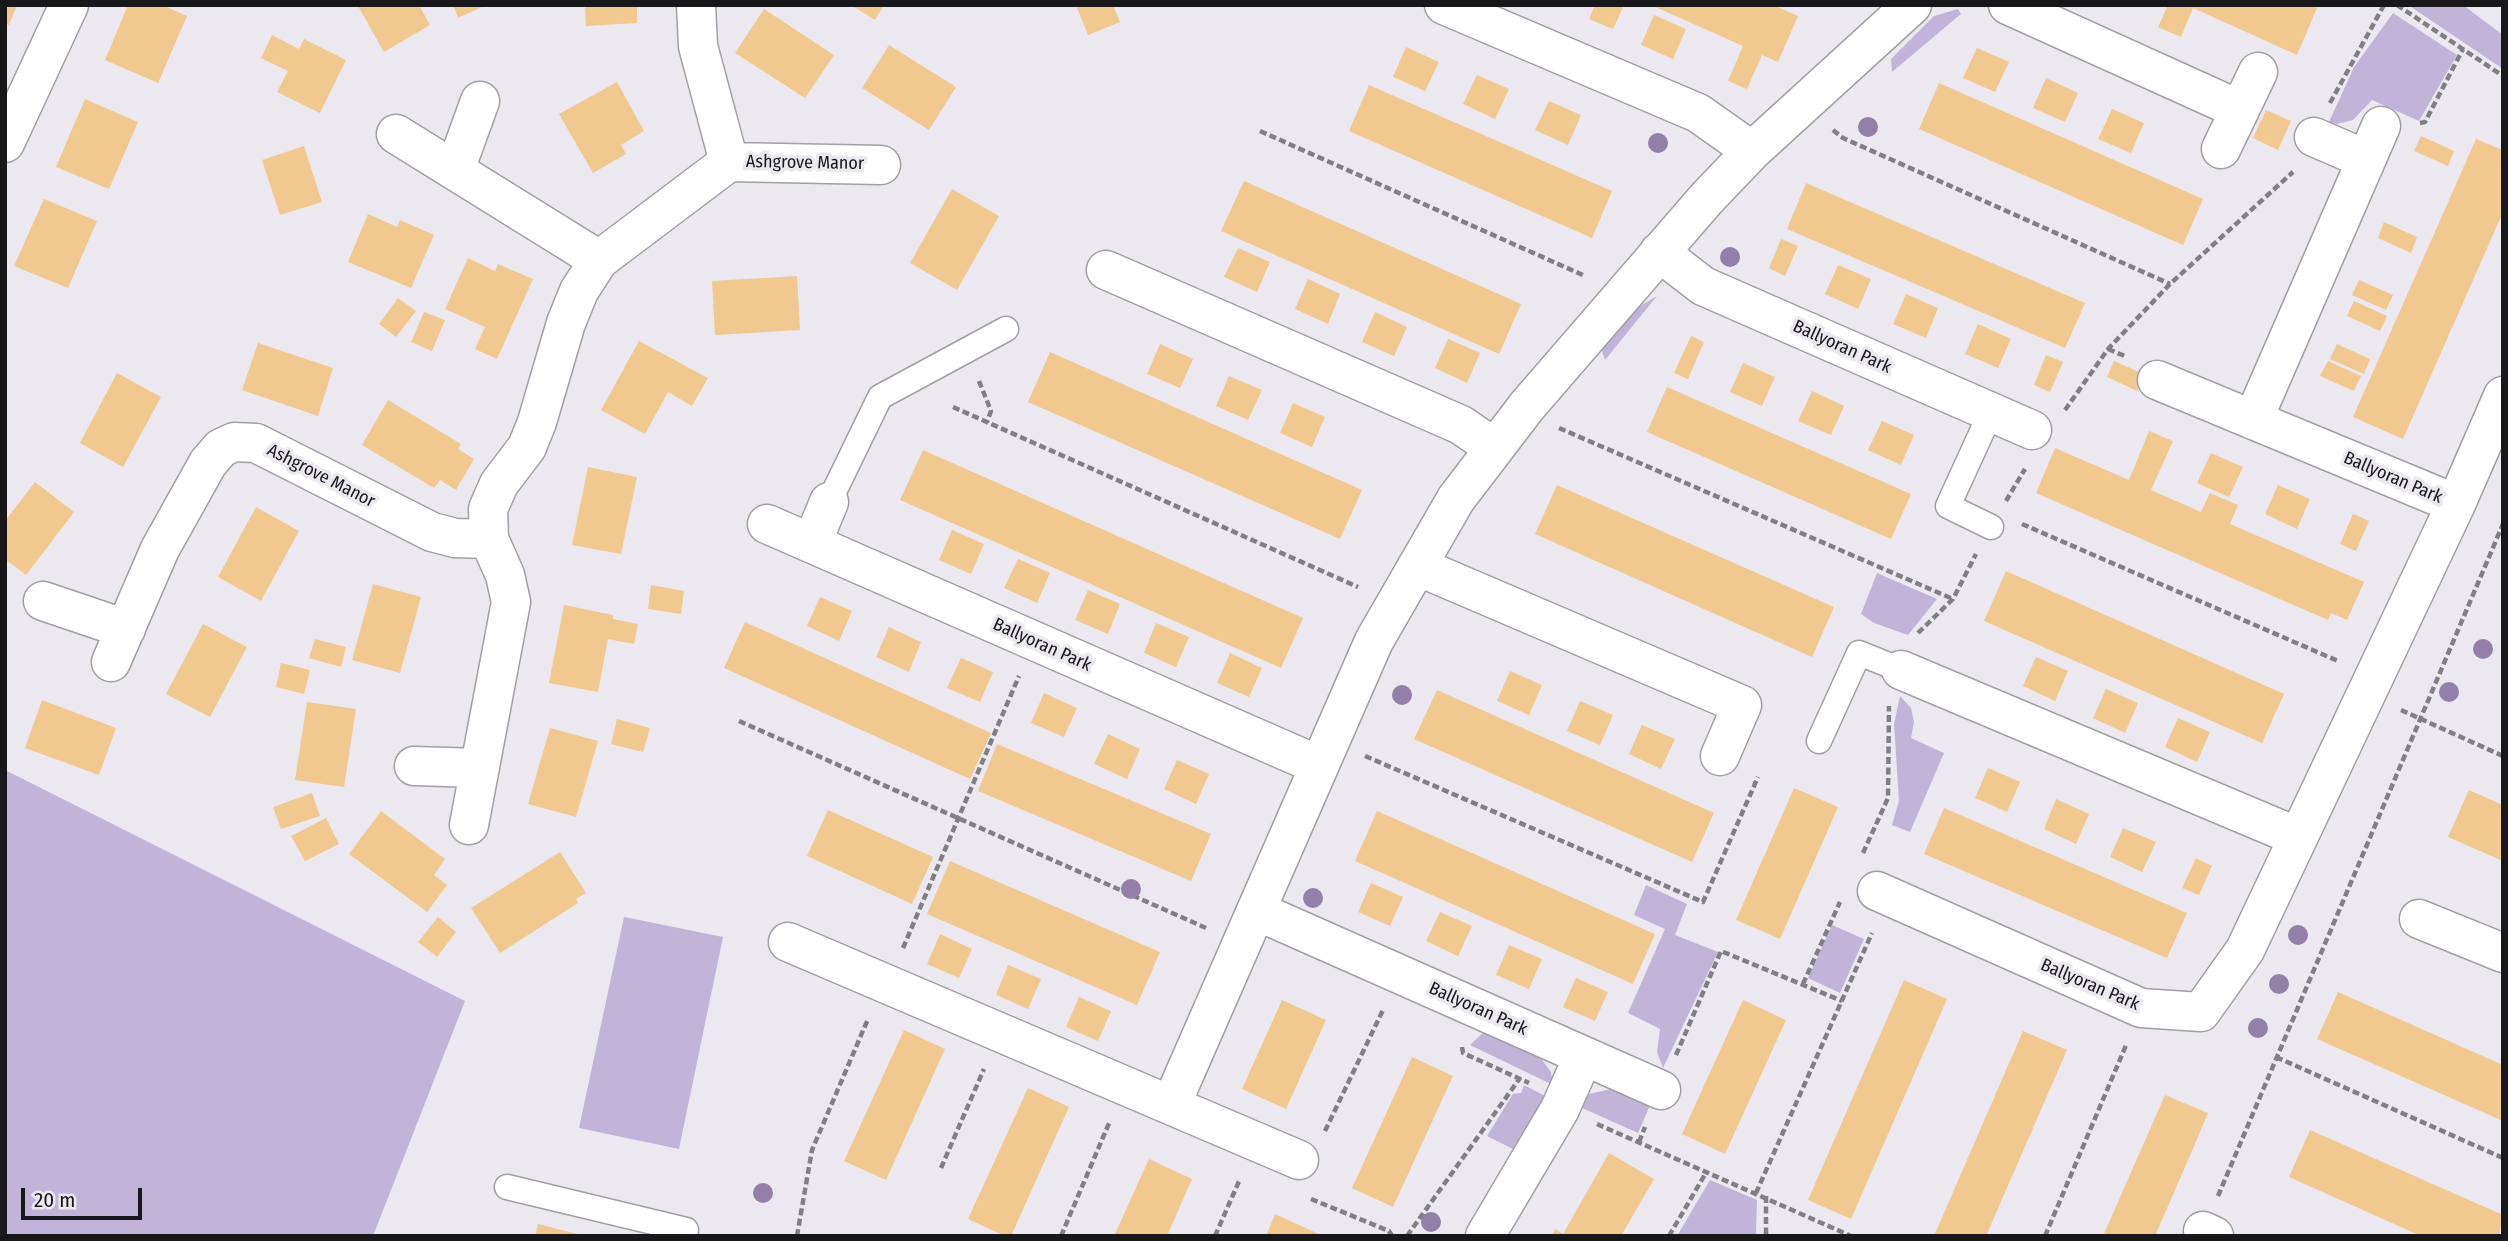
<!DOCTYPE html>
<html>
<head>
<meta charset="utf-8">
<style>
	body { margin:0 }
	#map { position:relative; width:2508px; height:1241px; overflow:hidden; background:#ebe9ef; font-family:"Fira Sans Condensed",sans-serif }
	canvas { display:block }
	.frame { position:absolute; inset:0; border:7px solid #18171a; pointer-events:none }
	.scale { position:absolute; left:21px; top:1188px; width:121px; height:32px; box-sizing:border-box; border:4px solid #18171a; border-top:0; padding-left:9px; font-size:21px; line-height:24px; white-space:nowrap; color:#18171a; -webkit-text-stroke:5px #ebe9ef; paint-order:stroke }
</style>
</head>
<body>
<div id="map">
<canvas width="2508" height="1241"></canvas>
<div class="frame"></div>
<div class="scale">20 m</div>
</div>
<script>
const ctx = document.querySelector('canvas').getContext('2d');
ctx.lineJoin = 'round';
function fillPath(path, color) {
  ctx.fillStyle = color;
  ctx.fill(path, 'evenodd');
}
function shape(rows) {
  const path = new Path2D();
  for (const r of rows) {
    path.moveTo(r[0], r[1]);
    for (let i = 2; i < r.length; i += 2) path.lineTo(r[i], r[i + 1]);
  }
  return path;
}
function stroke(path, color, width, dash) {
  ctx.strokeStyle = color;
  ctx.lineWidth = width;
  ctx.lineCap = dash ? 'butt' : 'round';
  ctx.setLineDash(dash || []);
  ctx.stroke(path);
}
function drawText(font, color, halo, rows, align = 'center') {
  ctx.font = font + ' "Fira Sans Condensed",sans-serif';
  ctx.lineWidth = 7;
  ctx.setLineDash([]);
  ctx.textBaseline = 'middle';
  ctx.strokeStyle = halo;
  ctx.fillStyle = color;
  for (const [text, x, y, turn = 0] of rows) {
    ctx.save();
    ctx.translate(x, y);
    ctx.rotate((+turn || 0) * Math.PI / 180);
    ctx.textAlign = isNaN(turn) ? turn : align;
    if (halo) ctx.strokeText(text, 0, 0);
    ctx.fillText(text, 0, 0);
    ctx.restore();
  }
}
const green = shape([
	[2408,5,2463,5,2503,35,2503,69],
	[1958,9,1961,14,1892,72,1891,59,1934,16],
	[2393,13,2457,55,2419,121,2372,100,2353,120,2337,124,2329,122,2354,67],
	[1657,296,1605,360,1601,348,1635,309],
	[1877,573,1937,599,1908,635,1874,623,1861,614],
	[1900,696,1911,708,1914,722,1911,738,1944,753,1910,832,1892,825,1899,801,1894,724],
	[5,770,465,1001,373,1236,5,1236],
	[1646,885,1687,904,1675,935,1718,952,1663,1068,1657,1052,1660,1029,1628,1013,1665,929,1634,915],
	[624,917,723,937,679,1149,579,1128],
	[1832,925,1864,939,1840,993,1808,978],
	[1486,1030,1537,1053,1551,1072,1553,1085,1470,1045],
	[1524,1085,1547,1097,1517,1151,1487,1136,1513,1094,1521,1093],
	[1615,1088,1651,1103,1638,1133,1580,1107,1589,1094],
	[1710,1180,1757,1200,1756,1236,1677,1236]
]);
const building = shape([
	[5,5,17,5,9,25,5,23],
	[128,5,162,5,187,16,158,83,105,60],
	[419,5,430,25,384,52,358,6],
	[453,5,486,5,458,18],
	[585,5,637,5,637,23,586,26],
	[851,5,884,5,875,20],
	[1076,5,1113,5,1120,22,1088,35],
	[1595,5,1624,5,1613,29,1589,19],
	[1651,5,1773,5,1798,16,1778,62,1762,55,1747,89,1728,81,1743,46],
	[2168,5,2310,5,2317,8,2297,55,2193,8,2181,37,2158,27],
	[764,9,834,55,805,98,735,53],
	[1654,15,1686,29,1673,59,1641,45],
	[272,35,299,49,304,39,346,60,320,113,277,92,288,71,261,58],
	[889,45,956,87,929,130,862,88],
	[1406,47,1439,62,1425,91,1393,77],
	[1977,48,2009,62,1995,92,1963,78],
	[1477,75,1509,89,1495,119,1463,104],
	[2046,78,2078,93,2065,122,2033,108],
	[617,82,644,131,621,145,626,154,593,173,559,114],
	[1939,83,2203,199,2183,245,1919,129],
	[1369,85,1612,191,1592,238,1349,131],
	[85,99,138,122,109,189,56,167],
	[1549,101,1581,115,1568,145,1535,130],
	[2112,109,2144,123,2131,153,2098,139],
	[2266,110,2291,121,2278,150,2253,138],
	[2421,136,2454,151,2448,166,2414,151],
	[2476,139,2503,150,2503,212,2403,439,2353,417],
	[304,146,322,202,280,215,262,160],
	[1244,181,1521,304,1499,354,1221,231],
	[1806,183,2085,303,2065,348,1787,229],
	[952,189,999,216,957,290,910,263],
	[44,199,97,221,68,288,14,266],
	[368,214,397,227,400,220,434,235,411,288,348,262],
	[2384,222,2417,237,2411,253,2378,238],
	[1781,239,1798,246,1785,276,1769,268],
	[1238,248,1270,262,1257,292,1224,277],
	[468,258,495,271,498,264,533,279,497,359,475,349,485,327,445,309],
	[1838,265,1871,279,1858,309,1825,294],
	[797,276,800,330,715,335,712,281],
	[1308,279,1340,294,1328,324,1295,309],
	[2359,280,2393,295,2386,310,2352,295],
	[1906,294,1938,308,1926,338,1893,324],
	[398,298,416,311,396,337,379,324],
	[2354,301,2387,316,2380,331,2347,316],
	[424,312,445,320,432,351,411,342],
	[1375,312,1407,327,1394,356,1362,342],
	[1978,324,2011,339,1998,368,1965,354],
	[1691,336,1704,342,1688,379,1674,373],
	[1448,339,1480,353,1467,383,1435,368],
	[639,341,708,378,692,406,668,392,645,434,601,410],
	[258,343,333,368,318,416,242,390],
	[1160,344,1193,359,1180,388,1147,374],
	[2337,344,2370,359,2364,374,2330,359],
	[1050,352,1362,490,1340,539,1028,402],
	[2046,355,2063,362,2050,392,2034,385],
	[2114,361,2144,374,2137,391,2107,377],
	[2328,361,2361,376,2354,391,2320,376],
	[1743,363,1775,377,1762,406,1730,392],
	[117,373,161,397,123,467,80,443],
	[1229,376,1262,390,1248,420,1216,406],
	[1667,387,1911,494,1891,539,1647,432],
	[1812,391,1844,406,1831,435,1798,421],
	[388,400,461,444,458,449,474,459,456,490,440,480,434,488,362,445],
	[1293,403,1325,417,1312,447,1280,433],
	[1882,421,1914,435,1901,465,1868,450],
	[2149,431,2173,441,2151,490,2201,512,2210,493,2238,505,2230,524,2364,582,2347,620,2331,613,2328,620,2036,493,2055,448,2129,480],
	[923,450,1303,618,1281,668,900,500],
	[2211,453,2243,467,2229,497,2197,483],
	[588,467,637,477,621,554,572,545],
	[35,482,74,512,26,575,5,559,5,521],
	[1557,485,1834,607,1812,657,1535,534],
	[2278,485,2310,499,2297,529,2265,514],
	[256,507,299,531,261,601,218,577],
	[2353,514,2369,521,2356,551,2340,544],
	[952,530,984,544,971,574,939,560],
	[1018,559,1050,573,1037,603,1004,588],
	[2006,571,2284,694,2262,743,1984,621],
	[373,584,421,597,400,673,352,660],
	[651,585,684,591,681,614,648,609],
	[1088,590,1120,604,1108,634,1075,620],
	[820,597,852,611,839,641,807,626],
	[564,605,613,615,613,619,638,624,634,644,608,639,598,692,549,683],
	[745,622,991,733,970,779,724,668],
	[1156,623,1189,637,1176,667,1144,653],
	[203,624,247,647,210,717,166,694],
	[889,627,921,642,909,672,876,657],
	[315,639,346,647,341,667,309,658],
	[1230,653,1262,668,1249,697,1217,683],
	[2036,657,2068,671,2055,701,2023,686],
	[961,658,993,672,980,702,947,688],
	[281,663,310,670,304,694,276,687],
	[1510,671,1542,685,1529,715,1497,701],
	[2106,689,2138,703,2125,733,2093,718],
	[1437,690,1714,813,1692,862,1414,739],
	[1044,693,1077,708,1064,737,1031,723],
	[42,700,116,728,99,775,25,748],
	[1580,701,1613,715,1600,745,1567,731],
	[307,702,356,709,344,787,295,780],
	[2178,718,2210,732,2197,762,2165,747],
	[617,719,650,728,643,752,611,744],
	[1642,725,1675,739,1661,769,1629,754],
	[550,728,598,741,576,817,528,804],
	[1108,734,1140,749,1127,779,1094,764],
	[997,744,1211,834,1191,881,978,791],
	[1177,760,1209,774,1196,804,1164,789],
	[1988,768,2020,782,2007,812,1975,798],
	[1794,788,1838,807,1780,939,1736,920],
	[2469,790,2503,805,2503,861,2448,837],
	[312,793,320,816,281,829,273,807],
	[2056,799,2089,814,2076,844,2044,829],
	[1944,808,2187,913,2167,958,1924,854],
	[828,810,933,857,912,904,807,856],
	[381,811,445,859,434,875,447,885,427,912,349,854],
	[1377,811,1655,934,1633,984,1355,861],
	[326,818,339,844,305,861,291,836],
	[2123,828,2156,842,2142,872,2110,857],
	[560,852,586,893,576,899,578,903,500,953,471,908],
	[2196,858,2212,866,2199,895,2182,888],
	[950,861,1160,952,1137,1005,927,914],
	[1371,883,1403,897,1390,926,1358,912],
	[1440,912,1472,926,1458,956,1426,941],
	[438,917,456,932,437,957,418,942],
	[940,934,972,949,959,978,927,964],
	[1509,945,1542,959,1529,989,1496,975],
	[1008,965,1041,979,1028,1009,996,995],
	[1576,978,1608,992,1595,1021,1563,1007],
	[1904,980,1947,999,1851,1219,1808,1200],
	[2338,992,2503,1065,2503,1121,2317,1039],
	[1079,997,1111,1011,1098,1041,1066,1027],
	[1282,1000,1326,1020,1286,1109,1242,1089],
	[1743,1000,1786,1020,1725,1154,1682,1134],
	[904,1030,945,1049,886,1180,844,1161],
	[2023,1031,2067,1050,1986,1236,1934,1236],
	[1412,1057,1453,1076,1393,1207,1352,1188],
	[1028,1088,1069,1107,1011,1236,1005,1236,968,1219],
	[2165,1095,2208,1113,2189,1158,2155,1236,2103,1236],
	[2310,1130,2503,1215,2499,1236,2421,1236,2289,1177],
	[1609,1153,1654,1179,1621,1236,1552,1236,1555,1229,1563,1234],
	[1149,1159,1192,1179,1167,1236,1114,1236],
	[1275,1214,1323,1236,1266,1236],
	[538,1224,581,1235,581,1236,535,1236]
]);
const path = shape([
	[2397,5,2503,76],
	[2330,103,2384,5],
	[2420,123,2425,122,2463,49],
	[1833,130,1843,138,2170,284],
	[1260,131,1585,276],
	[2108,349,2127,357],
	[979,381,991,411,987,422],
	[953,407,1358,587],
	[2065,410,2108,349,2170,284,2293,172],
	[1559,428,1953,599],
	[2006,501,2025,469],
	[2022,524,2338,661],
	[1918,633,1953,599,1976,554],
	[2401,710,2503,756],
	[739,721,1206,928],
	[1365,756,1703,902,1758,777],
	[1863,853,1888,798,1889,706],
	[903,948,1019,676],
	[1803,984,1840,902],
	[1462,1047,1463,1053,1529,1083],
	[1676,1055,1721,951,1842,1001],
	[2276,1057,2503,1158],
	[1597,1124,1851,1236],
	[1325,1131,1383,1010],
	[1639,1142,1645,1127],
	[941,1168,984,1069],
	[1756,1193,1872,933],
	[1766,1196,1766,1236],
	[2218,1196,2503,524],
	[1311,1199,1389,1231,1392,1236],
	[797,1236,812,1150,868,1019],
	[1061,1236,1110,1121],
	[1215,1236,1240,1179],
	[1407,1236,1520,1078],
	[1669,1236,1707,1171],
	[2045,1236,2127,1043]
]);
const lane = shape([
	[1991,412,1948,506,1991,527],
	[829,502,880,397,1006,329],
	[1819,741,1859,653,1901,670],
	[507,1187,686,1230,684,1236]
]);
const street = shape([
	[1444,5,1698,113,1752,151],
	[2008,5,2240,110],
	[396,134,599,260],
	[2314,137,2365,159],
	[5,143,69,5],
	[2221,149,2258,72],
	[729,162,881,165],
	[455,170,480,101],
	[1659,252,1703,286,2032,430],
	[1106,270,1461,425,1493,447],
	[2157,380,2456,504],
	[2253,420,2381,126],
	[767,524,1318,765],
	[812,543,829,502],
	[1417,566,1742,705,1720,756],
	[43,601,126,629],
	[111,662,160,549,208,463,221,448,234,442,256,443,432,532,455,538,489,539],
	[1901,670,2298,837],
	[414,766,480,768],
	[469,825,511,602,505,575,489,539,488,509,499,484,527,447,537,422,566,323,579,291,599,260,729,162,698,46,696,5],
	[1877,891,2141,1008,2201,1012,2245,950,2456,504,2503,396],
	[1257,911,1661,1090],
	[2419,919,2503,953],
	[788,942,1299,1160],
	[1171,1105,1374,641,1456,499,1527,406,1707,198,1752,151,1912,5],
	[2203,1231,2214,1236],
	[1485,1236,1560,1109,1583,1057]
]);
const trees = [
	[1868,127],
	[1658,143],
	[1730,257],
	[2483,649],
	[2449,692],
	[1402,695],
	[1131,889],
	[1313,898],
	[2298,935],
	[2279,984],
	[2258,1028],
	[763,1193],
	[1431,1222]
];
const streetNames = [
	["Ashgrove Manor",805,163,1],
	["Ballyoran Park",1842,347,24],
	["Ashgrove Manor",321,476,27],
	["Ballyoran Park",2393,478,23],
	["Ballyoran Park",1042,645,24],
	["Ballyoran Park",2090,985,23],
	["Ballyoran Park",1478,1009,24]
];
fillPath(green, '#c2b4d9');
fillPath(building, '#f1c890');
stroke(lane, '#a19fa4', 27);
stroke(street, '#a19fa4', 41);
stroke(path, '#817f84', 4.5, [7, 3.5]);
stroke(lane, '#fff', 24);
stroke(street, '#fff', 38);
ctx.fillStyle = '#9280a9';
for (const [x, y] of trees) {
  ctx.beginPath();
  ctx.arc(x, y, 10, 0, 2 * Math.PI);
  ctx.fill();
}
drawText('18px', '#18171a', '#ebe9ef', streetNames);
</script>
</body>
</html>
